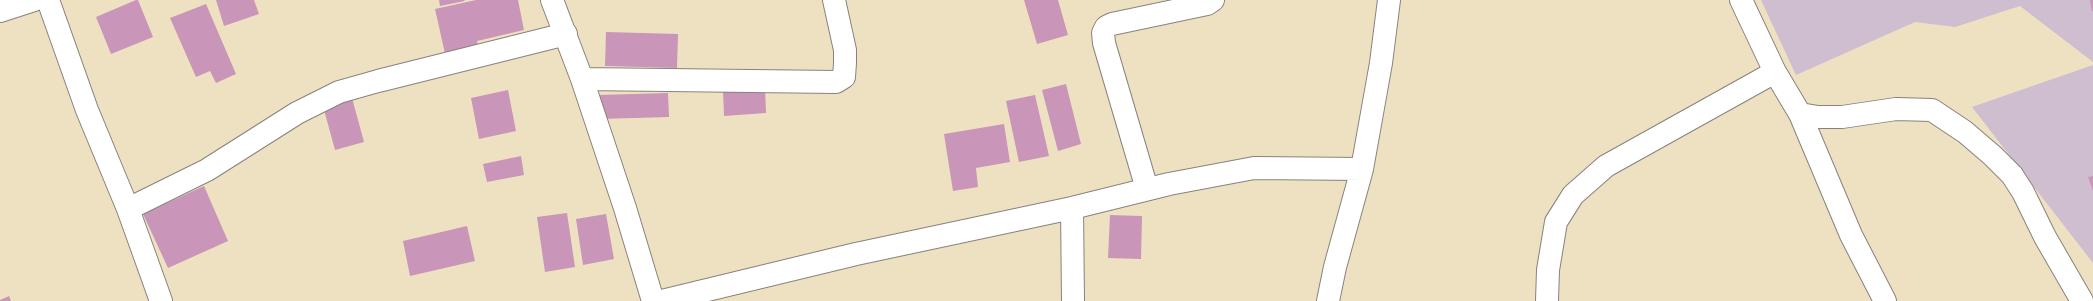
<!DOCTYPE html>
<html>
<head>
<meta charset="utf-8">
<style>
	body { margin:0 }
	canvas { display:block; background:#eee1c1 }
</style>
</head>
<body>
<canvas width="2093" height="301"></canvas>
<script>
const ctx = document.querySelector('canvas').getContext('2d');
ctx.lineJoin = 'round';
function fillPath(path, color) {
  ctx.fillStyle = color;
  ctx.fill(path, 'evenodd');
}
function shape(rows) {
  const path = new Path2D();
  for (const r of rows) {
    path.moveTo(r[0], r[1]);
    for (let i = 2; i < r.length; i += 2) path.lineTo(r[i], r[i + 1]);
  }
  return path;
}
function stroke(path, color, width, dash) {
  ctx.strokeStyle = color;
  ctx.lineWidth = width;
  ctx.lineCap = dash ? 'butt' : 'round';
  ctx.setLineDash(dash || []);
  ctx.stroke(path);
}
const industrial = shape([
	[1761,0,2093,0,2093,62,2020,6,1955,27,1915,22,1796,75],
	[2093,65,2093,263,1972,107]
]);
const building = shape([
	[136,0,138,0,153,37,111,54,96,17],
	[216,0,254,0,259,14,224,26],
	[439,0,464,0,465,1,440,6],
	[476,0,518,0,524,30,477,41,479,50,446,58,435,9],
	[1024,0,1058,0,1068,35,1037,44],
	[2090,0,2093,0,2093,11,2092,11],
	[206,4,236,74,216,83,210,71,196,77,170,18],
	[606,32,678,34,677,68,605,66],
	[1066,84,1081,144,1058,151,1042,90],
	[765,87,766,113,724,116,723,90],
	[508,90,516,131,479,139,471,98],
	[668,93,669,117,599,119,598,95],
	[1035,95,1049,156,1019,162,1006,101],
	[352,98,364,142,335,150,323,106],
	[1004,124,1010,162,976,168,978,187,953,191,944,134],
	[521,156,524,175,487,182,483,164],
	[2093,176,2093,191,2088,177],
	[204,186,228,241,168,268,143,214],
	[567,213,575,267,545,272,537,217],
	[606,214,614,259,583,265,576,219],
	[1110,215,1142,216,1141,259,1108,258],
	[467,226,475,261,410,276,403,241],
	[9,296,11,301,0,301,0,300]
]);
const minor = shape([
	[48,0,87,110,128,209,161,301],
	[552,0,582,79,625,208,653,301],
	[1741,0,1775,72,1800,114,1818,117,1842,117,1896,109,1932,110,1965,132,1993,156,2012,175,2023,192,2045,237,2082,301],
	[0,11,34,0],
	[582,79,836,82,844,77,845,63,845,50,834,0],
	[1800,114,1851,235,1885,301],
	[1362,169,1381,63,1389,0],
	[1147,189,1104,43,1103,33,1106,27,1112,24,1207,4,1213,0],
	[1072,208,1073,301],
	[128,209,207,170,297,113,339,92,378,81,566,34],
	[662,301,856,254,1072,208,1169,184,1254,168,1362,169,1335,267,1328,301],
	[1547,301,1548,270,1556,222,1573,195,1606,166,1775,72]
]);
fillPath(industrial, '#cfbdd0');
fillPath(building, '#c995b8');
stroke(minor, '#88827e', 24);
stroke(minor, '#fff', 22);
</script>
</body>
</html>
